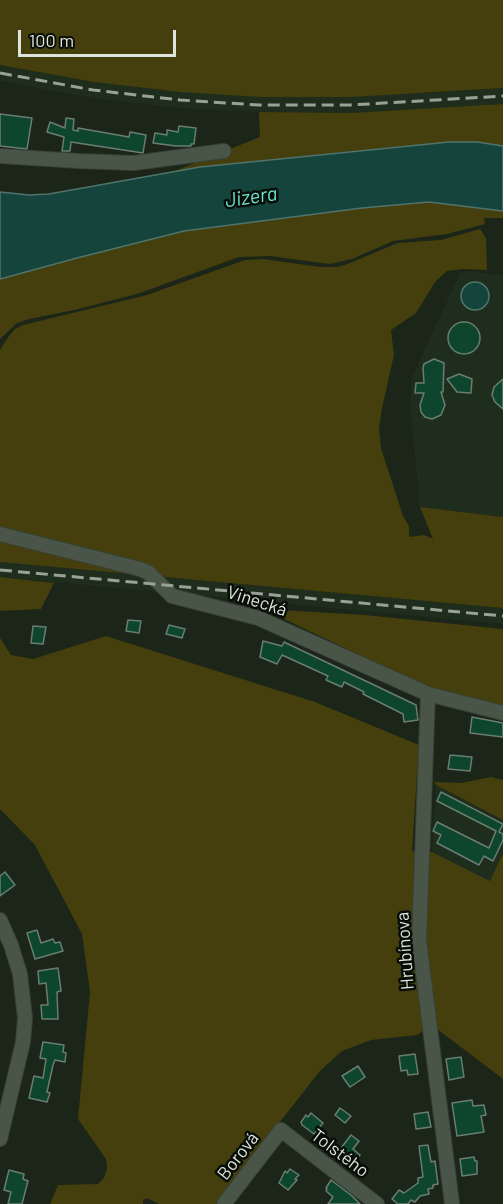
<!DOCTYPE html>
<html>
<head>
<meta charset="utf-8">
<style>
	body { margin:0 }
	#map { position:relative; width:503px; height:1204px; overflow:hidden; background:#1b2518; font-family:Barlow,sans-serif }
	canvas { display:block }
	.scale { position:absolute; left:18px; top:30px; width:158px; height:27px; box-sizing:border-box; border:3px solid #dde4db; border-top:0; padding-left:8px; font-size:18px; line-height:21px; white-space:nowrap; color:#dde4db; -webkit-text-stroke:4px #080d07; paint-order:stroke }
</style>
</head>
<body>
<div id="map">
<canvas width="503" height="1204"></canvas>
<div class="scale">100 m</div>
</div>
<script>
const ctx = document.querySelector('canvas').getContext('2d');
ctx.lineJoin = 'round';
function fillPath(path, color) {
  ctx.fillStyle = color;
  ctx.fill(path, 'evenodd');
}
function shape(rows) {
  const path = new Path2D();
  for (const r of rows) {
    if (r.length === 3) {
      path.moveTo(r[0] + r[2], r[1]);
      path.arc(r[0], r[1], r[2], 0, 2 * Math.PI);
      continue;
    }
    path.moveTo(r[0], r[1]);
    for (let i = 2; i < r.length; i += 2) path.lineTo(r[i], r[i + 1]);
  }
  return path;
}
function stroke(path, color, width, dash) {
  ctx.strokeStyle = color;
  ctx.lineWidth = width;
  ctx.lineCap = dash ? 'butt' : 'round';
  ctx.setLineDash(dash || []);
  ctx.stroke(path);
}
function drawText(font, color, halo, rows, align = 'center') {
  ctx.font = font + ' Barlow,sans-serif';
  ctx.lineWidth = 5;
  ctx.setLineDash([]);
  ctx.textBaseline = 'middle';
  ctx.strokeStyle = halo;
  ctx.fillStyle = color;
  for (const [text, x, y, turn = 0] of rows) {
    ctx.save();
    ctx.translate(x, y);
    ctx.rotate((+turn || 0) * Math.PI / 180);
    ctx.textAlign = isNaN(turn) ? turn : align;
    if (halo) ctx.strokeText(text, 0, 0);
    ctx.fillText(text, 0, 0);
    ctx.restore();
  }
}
const built = shape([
	[0,65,94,82,428,93,503,88,503,104,351,113,259,112,179,108,92,98,0,81],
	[465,271,503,275,503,517,420,507,410,405,412,377,460,273],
	[0,562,503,608,503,624,0,577],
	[436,785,503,820,503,853,490,881,432,852]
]);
const green = shape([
	[0,0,503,0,503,88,351,97,260,97,181,92,94,82,0,65],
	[503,104,503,146,477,142,402,146,200,167,170,173,260,137,259,112,351,113],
	[429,202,503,211,503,218,484,218,485,224,447,234,393,241,352,259,330,264,270,256,239,257,137,294,74,310,29,319,17,323,0,339,0,279,5,277,184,231,362,208],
	[480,229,486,238,487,270,464,269,447,271,435,282,416,313,391,330,394,355,382,408,379,428,381,448,403,516,409,526,409,537,424,535,433,539,420,507,503,517,503,608,0,562,0,350,9,336,15,329,23,325,147,295,245,260,263,259,320,267,337,267,345,265,398,243,441,240],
	[0,577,54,583,41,609,0,611],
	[263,609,365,615,503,629,503,705,445,693,389,669],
	[106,636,315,702,419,745,412,851,432,852,490,881,503,853,503,1079,432,1025,417,1035,371,1040,342,1051,319,1072,216,1204,159,1204,147,1198,143,1200,143,1204,50,1204,58,1185,98,1184,104,1178,107,1169,106,1159,78,1119,90,992,82,934,35,845,0,809,0,638,11,655,33,659],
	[491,777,503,780,503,820,436,785,434,782,461,783]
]);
const water = shape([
	[449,142,477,142,503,146,503,211,429,202,362,208,184,231,77,258,0,279,0,192,29,195,49,194,200,167,449,142],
	[475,296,14]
]);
const building = shape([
	[0,114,32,118,27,149,0,146,0,114],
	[66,118,74,119,73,130,78,131,78,128,129,137,130,132,146,135,143,153,71,142,70,151,62,151,64,137,47,132,50,122,65,128,66,118],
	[179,126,196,128,194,144,191,144,191,146,176,146,153,143,155,133,167,135,167,130,178,132,179,126],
	[464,338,16],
	[434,359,444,363,443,392,441,392,445,405,441,415,432,419,425,417,421,412,420,405,424,393,415,393,416,383,424,383,423,368,424,364,434,359],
	[459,374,472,379,471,393,457,392,447,379,459,374],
	[503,379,503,409,495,402,492,395,494,387,503,379],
	[128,620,141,621,139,633,126,631,128,620],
	[169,625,185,629,182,638,166,634,169,625],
	[33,626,46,627,43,644,31,643,33,626],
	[263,641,282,646,284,642,416,705,418,720,404,722,403,714,363,694,364,692,344,682,342,687,326,680,328,676,282,655,277,664,260,657,263,641],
	[472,717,503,723,503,737,470,733,472,717],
	[450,755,472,757,470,771,448,769,450,755],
	[441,792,503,824,499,832,503,834,503,840,493,861,484,856,479,865,437,843,441,835,433,831,437,822,489,848,496,831,437,801,441,792],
	[5,872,15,885,0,896,0,876,5,872],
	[37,930,41,943,53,939,55,943,60,942,63,951,35,959,27,933,37,930],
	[58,968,61,991,57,992,58,1019,42,1019,41,1005,48,1005,46,983,39,984,38,971,58,968],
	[43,1042,64,1045,63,1052,66,1053,65,1062,55,1060,53,1065,47,1092,50,1093,47,1102,29,1098,34,1076,43,1078,46,1059,40,1058,43,1042],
	[415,1054,418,1074,408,1075,407,1070,401,1071,399,1056,415,1054],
	[461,1057,464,1077,449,1080,446,1059,461,1057],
	[358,1066,365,1077,350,1087,342,1076,358,1066],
	[472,1100,473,1106,484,1105,486,1115,481,1116,484,1132,457,1136,452,1103,472,1100],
	[340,1108,351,1116,345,1123,335,1115,340,1108],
	[428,1112,431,1127,416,1129,414,1114,428,1112],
	[311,1113,323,1123,314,1134,302,1125,301,1122,306,1115,308,1117,311,1113],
	[351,1135,359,1141,353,1149,360,1155,354,1164,338,1152,351,1135],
	[428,1145,431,1162,435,1161,438,1184,433,1185,433,1188,428,1189,429,1194,420,1196,415,1202,411,1200,408,1204,398,1204,392,1199,399,1190,404,1193,418,1183,418,1178,423,1177,419,1146,428,1145],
	[474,1157,475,1161,477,1161,477,1174,462,1176,460,1159,474,1157],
	[290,1169,299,1175,295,1179,297,1180,288,1190,279,1183,285,1171,287,1173,290,1169],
	[9,1170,24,1174,23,1179,28,1181,22,1204,8,1204,11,1192,4,1190,9,1170],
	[331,1180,351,1195,360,1204,328,1204,333,1197,326,1191,327,1189,326,1188,331,1180]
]);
const minor = shape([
	[0,156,79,161,134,163,224,151],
	[0,534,140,569,149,573,172,596,258,618,428,694,503,713],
	[428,694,419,940,452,1204],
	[0,920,11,945,20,974,25,1018,23,1042,0,1139],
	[224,1204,281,1130,377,1204]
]);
const rail = shape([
	[0,73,93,90,180,100,259,105,351,105,503,96],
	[0,570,503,616]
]);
const streetNames = [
	["Vinecká",257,601,18],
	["Hrubínova",405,951,-94],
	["Tolstého",340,1153,37],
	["Borová",238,1156,-52]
];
const waterNames = [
	["Jizera",251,197,-8]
];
fillPath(built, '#1f2e1c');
fillPath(green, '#453f0e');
fillPath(water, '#14443b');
stroke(water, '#50746b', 1.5);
fillPath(building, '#0e462d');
stroke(building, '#6a7d72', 1.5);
stroke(minor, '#394138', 16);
stroke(minor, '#495547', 14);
stroke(rail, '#9aa298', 3, [12, 6]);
drawText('18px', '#dde4db', '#080d07', streetNames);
drawText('italic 20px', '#6ae8d0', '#080d07', waterNames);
</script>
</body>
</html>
